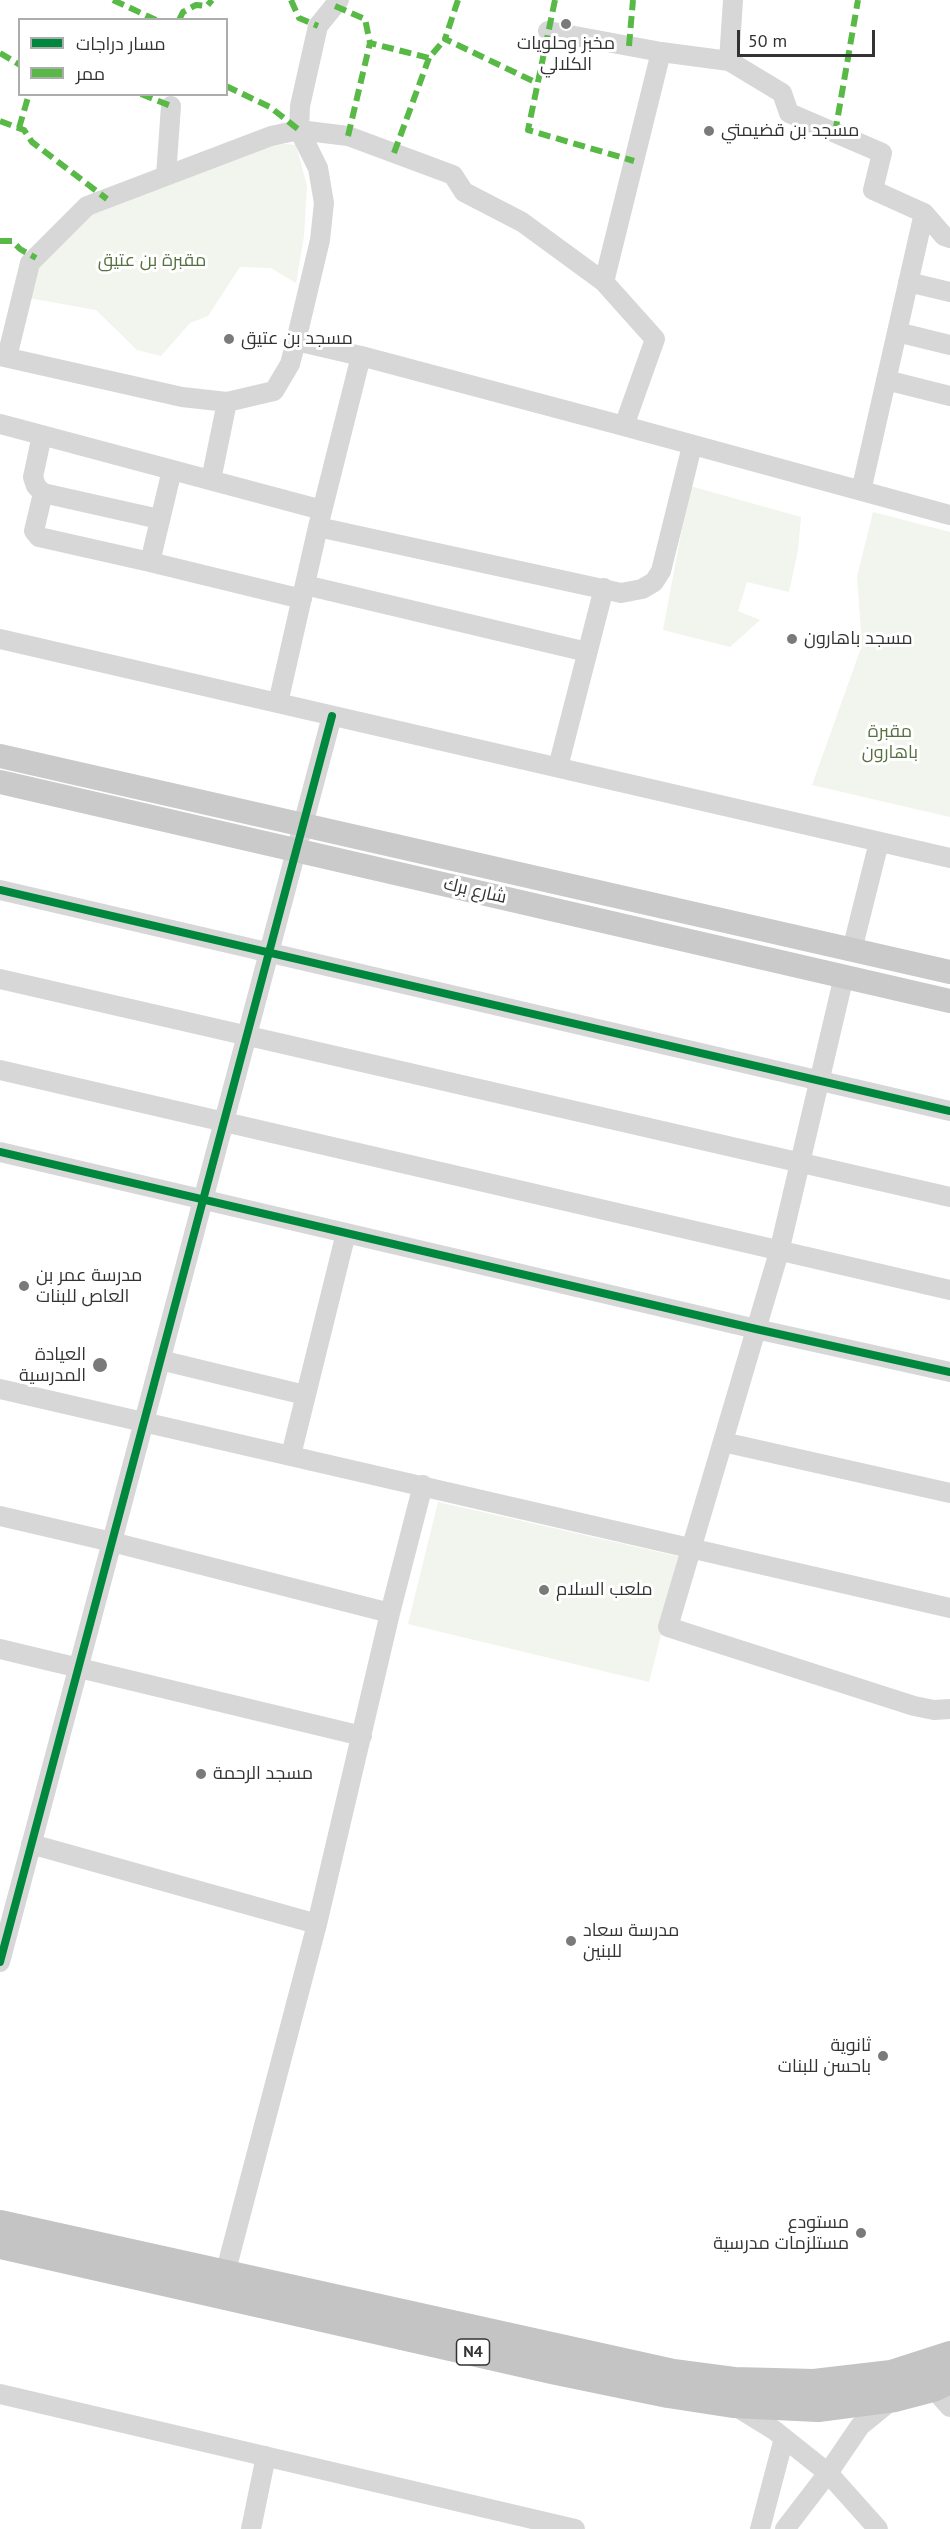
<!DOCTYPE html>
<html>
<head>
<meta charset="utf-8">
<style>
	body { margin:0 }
	#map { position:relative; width:950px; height:2529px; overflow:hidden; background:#fff; font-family:"PT Sans",Cairo,sans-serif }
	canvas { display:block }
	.legend { position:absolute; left:18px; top:18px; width:210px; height:78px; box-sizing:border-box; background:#fff; border:2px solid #adadad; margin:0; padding:8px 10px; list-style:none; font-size:18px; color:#333 }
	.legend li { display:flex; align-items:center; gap:12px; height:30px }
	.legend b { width:30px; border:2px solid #adadad }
	.scale { position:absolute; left:737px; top:30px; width:138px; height:27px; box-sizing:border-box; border:3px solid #333; border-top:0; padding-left:8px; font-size:18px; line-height:21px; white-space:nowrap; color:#333; -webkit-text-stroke:4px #fff; paint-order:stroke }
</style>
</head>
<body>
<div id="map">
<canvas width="950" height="2529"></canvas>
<ul class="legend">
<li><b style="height:8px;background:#00873e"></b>مسار دراجات</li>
<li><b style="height:8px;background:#58b947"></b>ممر</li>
</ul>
<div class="scale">50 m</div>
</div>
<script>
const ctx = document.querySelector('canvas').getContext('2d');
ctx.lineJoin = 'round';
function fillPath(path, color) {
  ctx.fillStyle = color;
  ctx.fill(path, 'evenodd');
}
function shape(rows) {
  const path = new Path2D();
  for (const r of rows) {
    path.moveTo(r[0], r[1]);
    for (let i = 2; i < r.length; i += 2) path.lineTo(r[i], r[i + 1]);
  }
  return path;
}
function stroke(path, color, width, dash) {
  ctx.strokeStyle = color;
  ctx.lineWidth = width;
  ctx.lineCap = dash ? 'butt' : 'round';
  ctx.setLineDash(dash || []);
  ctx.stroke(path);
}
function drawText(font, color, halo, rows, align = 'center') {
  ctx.font = font + ' "PT Sans",Cairo,sans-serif';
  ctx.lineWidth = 6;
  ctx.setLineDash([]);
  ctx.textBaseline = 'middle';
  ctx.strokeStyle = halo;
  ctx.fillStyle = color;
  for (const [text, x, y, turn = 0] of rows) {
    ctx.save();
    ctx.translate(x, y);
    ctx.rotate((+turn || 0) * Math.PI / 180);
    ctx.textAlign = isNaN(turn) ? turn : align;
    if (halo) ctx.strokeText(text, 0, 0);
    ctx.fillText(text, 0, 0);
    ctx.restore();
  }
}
const green = shape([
	[267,142,296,145,307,186,304,236,296,283,271,268,240,267,208,316,190,323,161,356,137,350,96,310,23,297,32,264,81,215],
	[690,486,801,517,798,550,789,592,747,582,738,611,760,620,730,647,663,630],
	[873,512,950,532,950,817,812,785,862,645,857,577],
	[438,1502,681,1557,649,1682,408,1624]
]);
const minor = shape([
	[548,31,661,52,729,61,733,0],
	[729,61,782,93,789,113,882,153,873,190,924,213,944,236,950,238],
	[166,176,171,106],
	[908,282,950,292],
	[897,332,950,345],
	[296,341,361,356,624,426,950,515],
	[0,356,182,397,227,402,274,391,290,364,296,341,320,240,324,203,318,168,299,130,300,106,318,26,339,0],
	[7,357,30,263,87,206,271,136,299,130,348,136,453,175,464,192,522,222,604,282],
	[886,380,950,396],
	[0,424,322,510],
	[624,426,655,339,604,282,661,52],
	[42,435,33,477,36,486,43,493,34,531,39,537,150,562],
	[172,470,150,562,302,599],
	[211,480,227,402],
	[861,491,924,213],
	[43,493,159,519],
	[318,527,621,593,642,589,654,582,661,571,692,446],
	[305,585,587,652],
	[0,639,950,858],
	[278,703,318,527,361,356],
	[558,767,604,588],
	[0,890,950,1111],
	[852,950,879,842],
	[844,976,779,1252,668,1627,914,1706,934,1710,950,1709],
	[0,979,950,1197],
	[0,1070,950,1290],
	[0,1152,756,1329,950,1372],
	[160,1360,305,1395],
	[0,1389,950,1608],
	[723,1442,950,1493],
	[291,1455,346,1233],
	[0,1516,112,1542,390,1613,423,1485],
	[0,1649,362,1736],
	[31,1844,317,1924],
	[0,1962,332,716],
	[225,2274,317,1924,390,1613],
	[933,2388,950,2407],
	[0,2394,575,2529],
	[735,2406,774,2430,828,2473,860,2426,892,2400],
	[251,2529,266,2456],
	[760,2529,784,2438],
	[785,2529,828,2473,878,2529]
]);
const major = shape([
	[0,756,950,972],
	[0,782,950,1001]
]);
const highway = shape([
	[0,2224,673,2373,734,2381,814,2383,891,2374,950,2355],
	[0,2245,552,2370,668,2394,733,2404,818,2408,895,2398,933,2388,950,2380]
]);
const quiet = shape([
	[113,0,156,20],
	[291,0,299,18,318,26],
	[458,0,445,39,537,83],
	[555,0,528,130,634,161],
	[335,6,365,19,370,43],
	[179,20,183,12,196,5,207,6,212,0],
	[629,46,633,0],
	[0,53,20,65],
	[226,86,270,107,299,130],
	[141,94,171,106],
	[0,121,24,130,32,142,107,199],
	[19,128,29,94],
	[835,133,858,0],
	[348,136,370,43,429,58,445,39],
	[394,153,429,58],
	[0,241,12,241,20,249,36,258]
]);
const cycleway = shape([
	[0,890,950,1111],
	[0,1152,756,1329,950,1372],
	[0,1962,332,716]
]);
const markers = [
	[566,24,6,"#7a7a7a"],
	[709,131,6,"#7a7a7a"],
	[229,339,6,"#7a7a7a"],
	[792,639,6,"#7a7a7a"],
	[24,1286,6,"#7a7a7a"],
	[100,1365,8,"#7a7a7a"],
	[544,1590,6,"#7a7a7a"],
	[201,1774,6,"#7a7a7a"],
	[571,1941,6,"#7a7a7a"],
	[883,2056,6,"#7a7a7a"],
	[861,2233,6,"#7a7a7a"]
];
const shields = [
	[473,2352,33]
];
const shieldNames = [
	["N4",473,2352]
];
const poiNames = [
	["مخبز وحلويات",566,44,"center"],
	["الكلالي",566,65,"center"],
	["مسجد بن قضيمتي",721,131],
	["مسجد بن عتيق",241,339],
	["مسجد باهارون",804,639],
	["مدرسة عمر بن",36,1276],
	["العاص للبنات",36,1297],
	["العيادة",86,1355,"right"],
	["المدرسية",86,1376,"right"],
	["ملعب السلام",556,1590],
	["مسجد الرحمة",213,1774],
	["مدرسة سعاد",583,1931],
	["للبنين",583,1952],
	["ثانوية",871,2046,"right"],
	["باحسن للبنات",871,2067,"right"],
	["مستودع",849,2223,"right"],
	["مستلزمات مدرسية",849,2244,"right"]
];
const parkNames = [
	["مقبرة بن عتيق",152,261],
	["مقبرة",890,732],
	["باهارون",890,753]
];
const streetNames = [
	["شارع برك",475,891,13]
];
fillPath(green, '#f1f5ed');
stroke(minor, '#d7d7d7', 20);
stroke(major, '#cacaca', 24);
stroke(highway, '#c4c4c4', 28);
stroke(quiet, '#58b947', 6, [12, 6]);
stroke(cycleway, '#00873e', 8);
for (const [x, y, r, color] of markers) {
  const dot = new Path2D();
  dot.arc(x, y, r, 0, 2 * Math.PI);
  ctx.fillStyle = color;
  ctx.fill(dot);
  stroke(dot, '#fff', 2);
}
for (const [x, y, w] of shields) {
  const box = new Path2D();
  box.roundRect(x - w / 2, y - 13, w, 26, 4.5);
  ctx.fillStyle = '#fff';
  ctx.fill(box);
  stroke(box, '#333', 1.5);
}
drawText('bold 16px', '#333', null, shieldNames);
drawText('18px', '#333', '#fff', poiNames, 'left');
drawText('18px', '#56703f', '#fff', parkNames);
drawText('18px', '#333', '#fff', streetNames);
</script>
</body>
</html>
